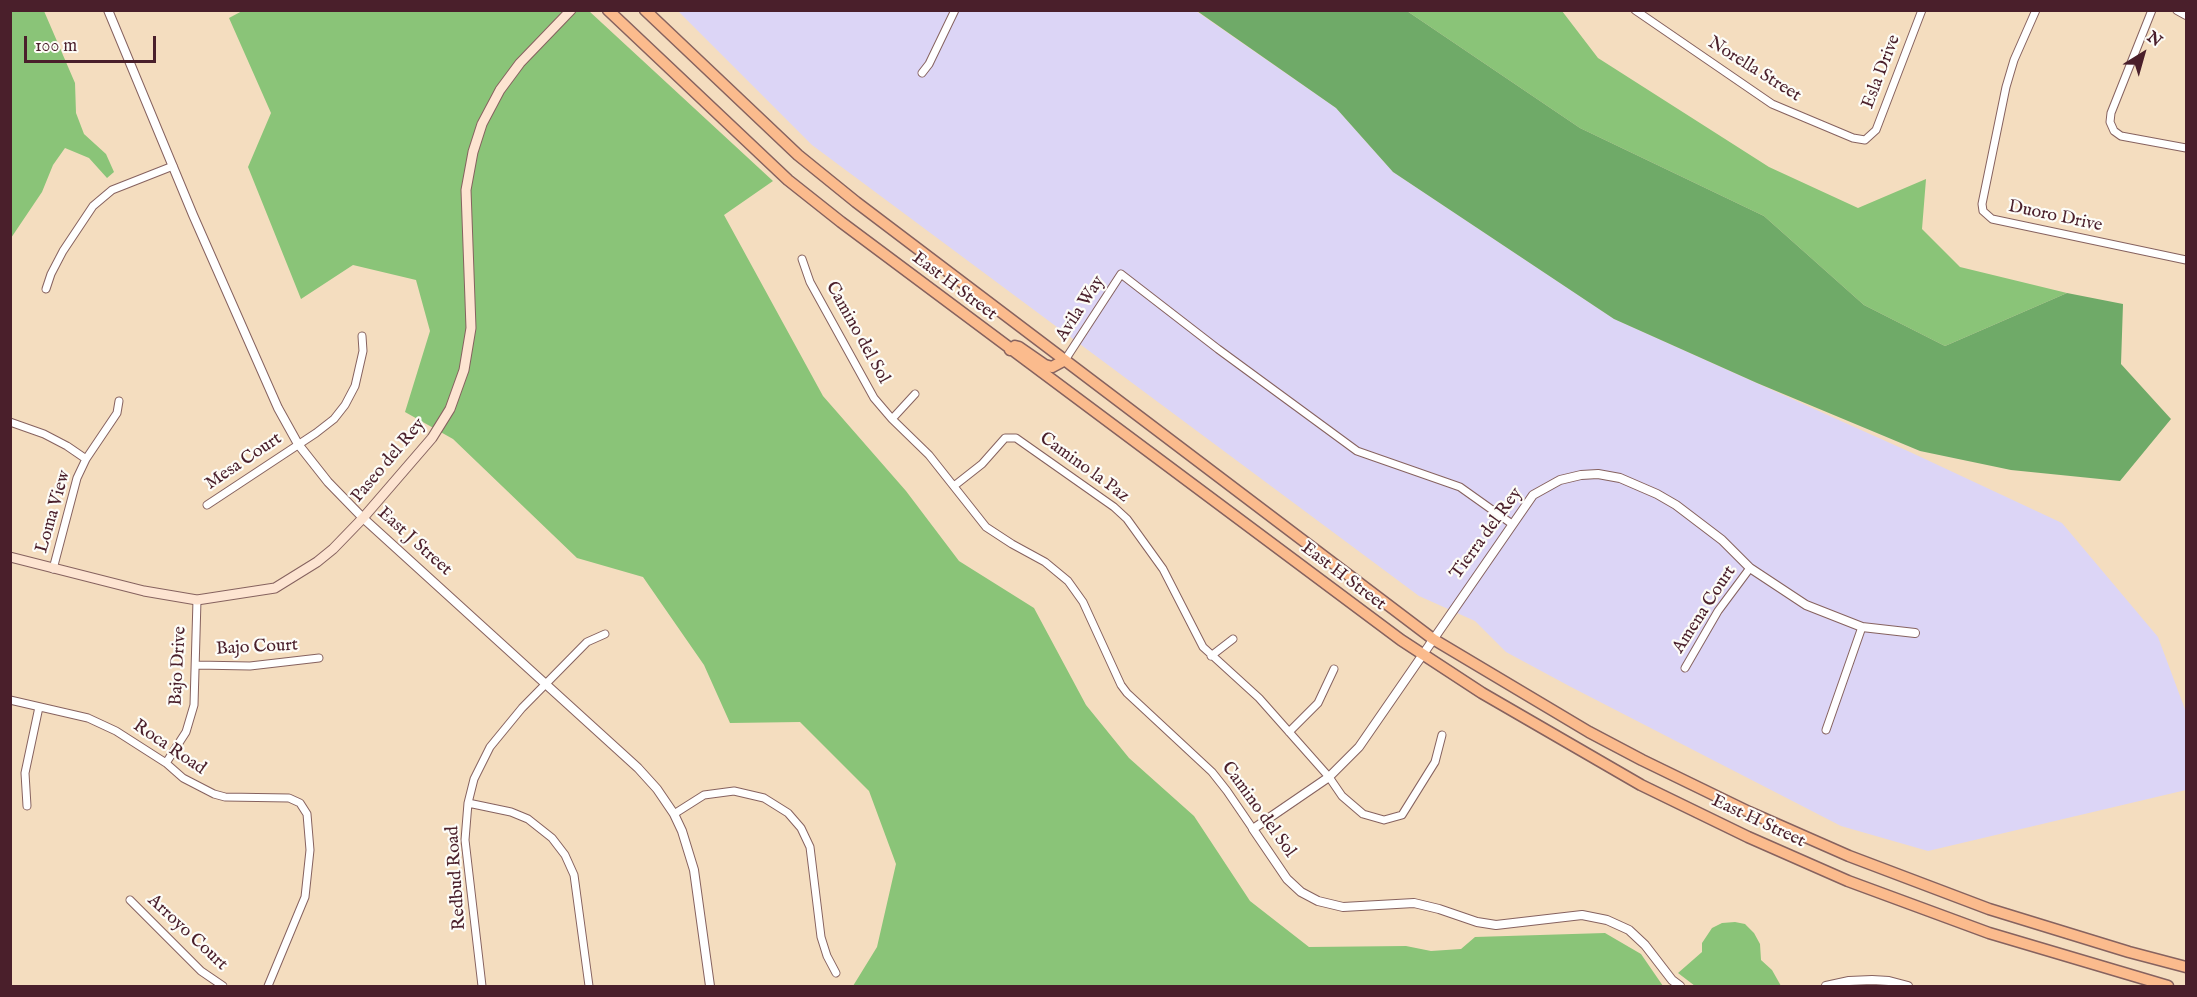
<!DOCTYPE html>
<html>
<head>
<meta charset="utf-8">
<style>
	body { margin:0 }
	#map { position:relative; width:2197px; height:997px; overflow:hidden; background:#f4ddbf; font-family:"IM FELL English",serif }
	canvas { display:block }
	.frame { position:absolute; inset:0; border:12px solid #4a1f2b; pointer-events:none }
	.north { position:absolute; left:2113px; top:24px; width:60px; height:60px; -webkit-text-stroke:4px #fdfcf7; paint-order:stroke; rotate:37deg; font-size:16px; font-weight:700; line-height:24px; text-align:center; color:#4a1f2b }
	.north::after { content:''; display:block; margin:auto; width:21px; height:27px; background:#4a1f2b; clip-path:polygon(50% 0,100% 100%,50% 72%,0 100%) }
	.scale { position:absolute; left:24px; top:36px; width:132px; height:27px; box-sizing:border-box; border:3px solid #4a1f2b; border-top:0; padding-left:8px; font-size:18px; line-height:21px; white-space:nowrap; color:#4a1f2b; -webkit-text-stroke:4px #fdfcf7; paint-order:stroke }
</style>
</head>
<body>
<div id="map">
<canvas width="2197" height="997"></canvas>
<div class="frame"></div>
<div class="north">N</div>
<div class="scale">100 m</div>
</div>
<script>
const ctx = document.querySelector('canvas').getContext('2d');
ctx.lineJoin = 'round';
function fillPath(path, color) {
  ctx.fillStyle = color;
  ctx.fill(path, 'evenodd');
}
function shape(rows) {
  const path = new Path2D();
  for (const r of rows) {
    path.moveTo(r[0], r[1]);
    for (let i = 2; i < r.length; i += 2) path.lineTo(r[i], r[i + 1]);
  }
  return path;
}
function stroke(path, color, width, dash) {
  ctx.strokeStyle = color;
  ctx.lineWidth = width;
  ctx.lineCap = dash ? 'butt' : 'round';
  ctx.setLineDash(dash || []);
  ctx.stroke(path);
}
function drawText(font, color, halo, rows, align = 'center') {
  ctx.font = font + ' "IM FELL English",serif';
  ctx.lineWidth = 4.5;
  ctx.setLineDash([]);
  ctx.textBaseline = 'middle';
  ctx.strokeStyle = halo;
  ctx.fillStyle = color;
  for (const [text, x, y, turn = 0] of rows) {
    ctx.save();
    ctx.translate(x, y);
    ctx.rotate((+turn || 0) * Math.PI / 180);
    ctx.textAlign = isNaN(turn) ? turn : align;
    if (halo) ctx.strokeText(text, 0, 0);
    ctx.fillText(text, 0, 0);
    ctx.restore();
  }
}
const built = shape([
	[678,11,1196,11,1336,108,1393,172,1614,319,1910,452,2062,523,2158,637,2186,712,2186,790,1928,851,1841,826,1571,687,1506,652,1475,621,1419,596,812,145]
]);
const green = shape([
	[11,10,44,11,75,83,76,113,84,134,106,154,114,172,107,178,89,158,65,148,53,165,42,192,11,238],
	[244,10,589,11,773,181,724,215,823,396,906,491,959,561,1034,608,1086,705,1129,758,1194,816,1250,901,1309,947,1406,946,1431,951,1461,949,1475,937,1605,933,1641,954,1663,986,853,986,877,947,896,864,869,791,800,722,730,723,704,665,643,577,577,558,453,439,405,412,430,331,416,280,353,265,301,299,248,167,271,113,229,18],
	[1407,11,1562,11,1598,58,1769,167,1858,208,1926,179,1922,229,1960,267,2067,293,1945,346,1864,305,1764,216,1580,128],
	[1735,922,1745,924,1754,933,1760,944,1761,960,1772,970,1781,986,1695,986,1678,973,1702,952,1702,943,1712,928,1722,923]
]);
const forest = shape([
	[1197,11,1407,11,1580,128,1764,216,1864,305,1945,346,2067,293,2123,304,2121,364,2171,419,2120,481,2011,470,1920,451,1757,383,1614,319,1393,172,1336,108]
]);
const minor = shape([
	[1635,10,1772,104,1853,138,1865,140,1876,130,1922,10],
	[2036,10,2014,60,2006,87,1982,204,1983,211,1992,219,2186,260],
	[2152,10,2111,113,2110,122,2114,131,2121,136,2186,148],
	[922,73,929,64,955,10],
	[802,259,810,282,874,398,892,419,929,455,986,527,1012,544,1045,562,1068,581,1083,602,1121,685,1127,693,1212,772,1227,791,1253,829],
	[46,289,51,274,63,251,93,206,112,190,173,166],
	[1065,360,1121,274,1218,349,1357,451,1460,487,1512,524],
	[892,419,915,394],
	[10,422,44,434,67,446,86,459],
	[954,486,982,464,1005,438,1016,438,1114,507,1127,519,1163,569,1203,647,1259,698,1329,777,1342,796,1363,814,1384,820,1402,815,1435,762,1442,735],
	[207,505,316,433,334,419,345,405,355,386,363,351,362,336],
	[53,569,77,478,86,459,117,413,119,401],
	[1211,656,1233,639],
	[196,665,250,666,319,658],
	[1685,668,1718,611,1750,568],
	[10,700,88,718,116,731,166,763,183,778,214,794,225,797,289,798,300,803,307,814,310,850,305,897,268,986],
	[1826,730,1862,627],
	[1289,732,1318,703,1334,669],
	[166,763,186,732,194,705,197,600],
	[468,803,511,812,528,819,552,838,565,855,574,875,589,986],
	[27,806,25,773,39,707],
	[674,814,704,795,734,791,764,798,788,813,801,828,810,847,821,937,827,956,836,973],
	[130,900,201,971,223,986],
	[482,986,465,840,468,803,474,779,490,747,522,708,587,642,605,634]
]);
const tertiary = shape([
	[108,10,193,215,278,408,298,444,328,482,363,518,638,768,657,789,674,814,682,831,694,870,710,986],
	[2177,10,2186,15],
	[1680,986,1672,980,1645,945,1629,930,1607,920,1582,915,1496,925,1477,922,1439,909,1414,903,1343,907,1318,901,1301,892,1287,879,1253,829,1329,777,1359,747,1533,495,1560,480,1581,475,1598,474,1620,478,1657,494,1676,505,1722,540,1750,568,1806,605,1862,627,1915,633],
	[1826,986,1849,981,1872,980,1889,981,1908,986]
]);
const secondary = shape([
	[10,557,144,591,197,600,275,588,317,562,333,549,363,518,432,438,450,409,464,370,471,328,466,190,473,152,482,124,500,90,520,63,571,10]
]);
const primary = shape([
	[608,10,788,180,841,222,1401,640,1482,693,1641,785,1748,837,1848,881,1989,933,2168,986],
	[645,10,798,155,856,202,1433,639,1589,732,1642,760,1749,812,1849,856,1989,909,2129,952,2186,967],
	[1010,350,1015,346,1019,347,1045,365,1052,367,1065,360]
]);
const streetNames = [
	["Norella Street",1754,70,32],
	["Esla Drive",1882,72,-69],
	["Duoro Drive",2055,217,12],
	["East H Street",954,287,37],
	["Avila Way",1081,309,-57],
	["Camino del Sol",857,333,61],
	["Paseo del Rey",389,461,-50],
	["Mesa Court",244,462,-34],
	["Camino la Paz",1084,468,36],
	["Loma View",54,512,-74],
	["Tierra del Rey",1487,534,-54],
	["East J Street",414,542,42],
	["East H Street",1343,577,37],
	["Amena Court",1705,610,-57],
	["Bajo Court",257,648,-3],
	["Bajo Drive",179,666,-87],
	["Roca Road",169,748,34],
	["Camino del Sol",1258,810,54],
	["East H Street",1758,822,25],
	["Redbud Road",457,878,-94],
	["Arroyo Court",187,933,43]
];
fillPath(built, '#dcd5f6');
fillPath(green, '#8ac478');
fillPath(forest, '#6faa68');
stroke(minor, '#86625f', 9);
stroke(tertiary, '#86625f', 10);
stroke(secondary, '#86625f', 11);
stroke(primary, '#86625f', 13);
stroke(minor, '#fff', 7);
stroke(tertiary, '#fff', 8);
stroke(secondary, '#fde4d1', 9);
stroke(primary, '#fbbb8d', 10);
drawText('18px', '#4a1f2b', '#fdfcf7', streetNames);
</script>
</body>
</html>
